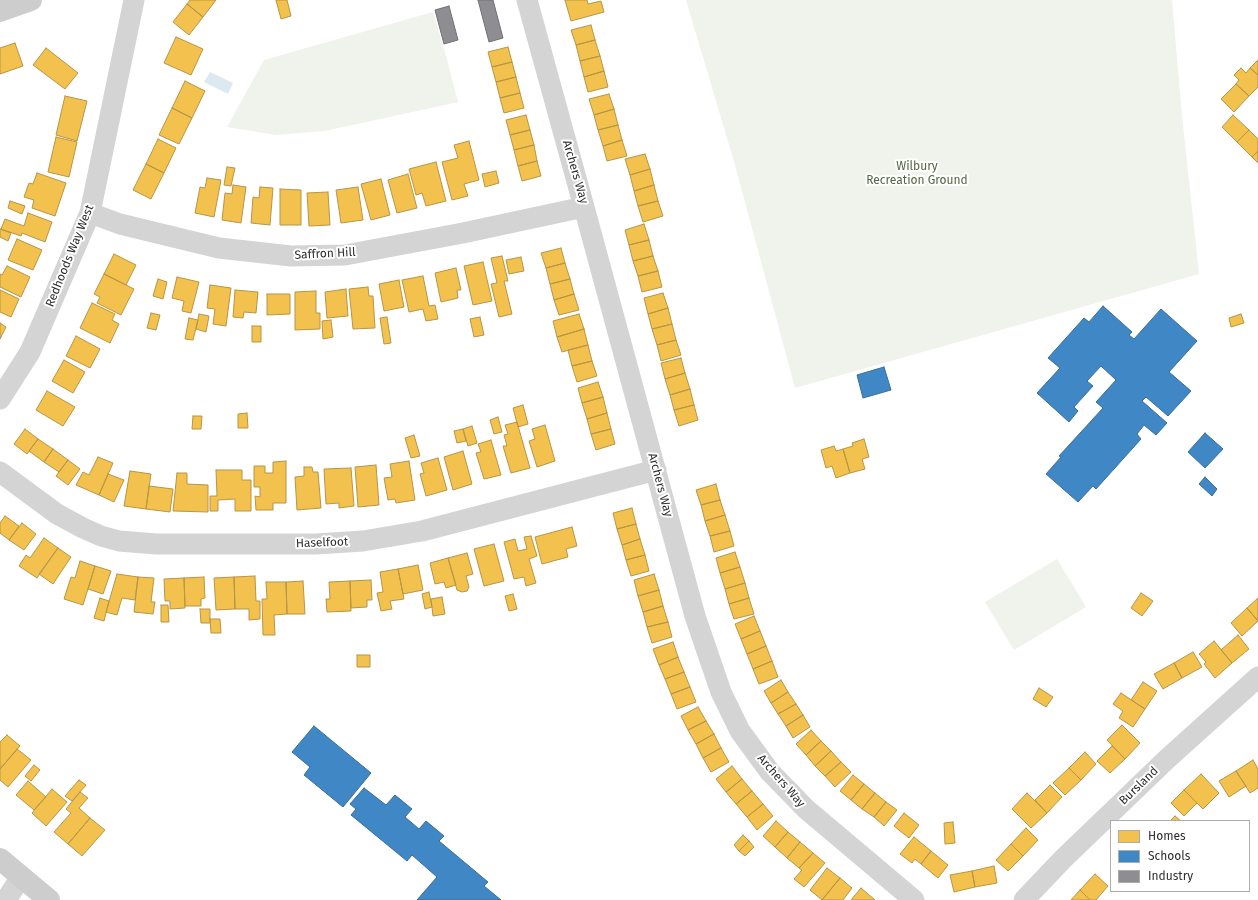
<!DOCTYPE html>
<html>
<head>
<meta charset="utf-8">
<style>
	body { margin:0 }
	#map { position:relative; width:1258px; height:900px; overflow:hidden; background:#fff; font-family:"Fira Sans",sans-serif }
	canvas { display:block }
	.legend { position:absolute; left:1110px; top:820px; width:140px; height:72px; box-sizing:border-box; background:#fff; border:1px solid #acacac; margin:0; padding:5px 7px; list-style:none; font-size:12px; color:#2f2f2f }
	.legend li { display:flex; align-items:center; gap:8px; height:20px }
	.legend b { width:20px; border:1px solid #acacac }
</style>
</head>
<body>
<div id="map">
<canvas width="1258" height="900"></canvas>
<ul class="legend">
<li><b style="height:11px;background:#f2c14e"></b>Homes</li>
<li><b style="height:11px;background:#3f88c5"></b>Schools</li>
<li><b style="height:11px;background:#8d8d92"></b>Industry</li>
</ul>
</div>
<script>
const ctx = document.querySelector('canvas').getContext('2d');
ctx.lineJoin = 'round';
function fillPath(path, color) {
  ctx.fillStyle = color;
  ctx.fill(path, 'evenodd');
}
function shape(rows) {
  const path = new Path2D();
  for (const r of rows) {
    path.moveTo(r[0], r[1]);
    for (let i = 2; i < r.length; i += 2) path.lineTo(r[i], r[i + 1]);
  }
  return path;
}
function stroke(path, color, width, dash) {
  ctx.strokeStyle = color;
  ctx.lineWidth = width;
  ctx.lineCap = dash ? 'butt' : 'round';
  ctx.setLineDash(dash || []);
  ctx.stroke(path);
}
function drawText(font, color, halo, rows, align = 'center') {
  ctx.font = font + ' "Fira Sans",sans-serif';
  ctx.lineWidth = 4;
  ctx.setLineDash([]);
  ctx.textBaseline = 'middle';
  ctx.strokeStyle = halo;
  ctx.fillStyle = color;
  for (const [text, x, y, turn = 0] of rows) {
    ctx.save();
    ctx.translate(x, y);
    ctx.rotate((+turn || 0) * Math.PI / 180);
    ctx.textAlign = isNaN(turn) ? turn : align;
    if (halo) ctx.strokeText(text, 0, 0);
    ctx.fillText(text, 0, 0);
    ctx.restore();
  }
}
const green = shape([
	[686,0,1172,0,1182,116,1199,274,795,388,735,165],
	[433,12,446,56,458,102,325,131,276,135,227,127,264,60],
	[1057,559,1086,607,1014,650,985,602]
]);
const water = shape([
	[210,72,233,83,228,94,204,82]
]);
const homes = shape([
	[190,0,216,0,203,17,187,4,190,0],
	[276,0,287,0,291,16,281,19,276,0],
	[565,0,587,0,588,4,601,1,604,12,571,21,565,0],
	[187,4,203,17,189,35,173,22,187,4],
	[591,25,595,40,576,45,571,30,591,25],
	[176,37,203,49,191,75,164,63,176,37],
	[595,40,600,56,580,61,576,45,595,40],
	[15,43,23,66,0,74,0,48,15,43],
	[508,47,512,62,492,67,488,52,508,47],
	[46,48,78,73,65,89,33,65,46,48],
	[600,56,604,71,584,77,580,61,600,56],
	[1258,60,1258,75,1250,68,1258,60],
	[512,62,516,77,496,82,492,67,512,62],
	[1241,68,1246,73,1250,68,1258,75,1258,87,1249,96,1236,84,1239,80,1234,75,1241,68],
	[604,71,608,87,588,92,584,77,604,71],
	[516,77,520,93,500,98,496,82,516,77],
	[185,81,205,91,192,118,172,108,185,81],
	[1236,84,1249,96,1234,112,1221,99,1236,84],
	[520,93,524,108,504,113,500,98,520,93],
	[609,94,614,109,594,115,589,99,609,94],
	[65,96,87,101,77,141,56,135,65,96],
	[172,108,192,118,179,144,159,135,172,108],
	[614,109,618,125,598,130,594,115,614,109],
	[526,115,530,130,510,135,506,120,526,115],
	[1233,115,1249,130,1237,142,1222,127,1233,115],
	[618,125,622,140,603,146,598,130,618,125],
	[530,130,534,145,514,150,510,135,530,130],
	[1249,130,1258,139,1258,151,1252,157,1237,142,1249,130],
	[56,137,77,142,69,177,48,172,56,137],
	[158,139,176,148,164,173,146,164,158,139],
	[622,140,627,156,607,161,603,146,622,140],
	[469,141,479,180,464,184,468,196,452,200,442,162,458,158,454,145,469,141],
	[534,145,537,161,518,166,514,150,534,145],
	[1258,151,1258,163,1252,157,1258,151],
	[645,154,650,169,630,175,625,159,645,154],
	[537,161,541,176,522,181,518,166,537,161],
	[436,162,446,201,426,206,422,193,416,195,409,169,436,162],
	[146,164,164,173,151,199,133,190,146,164],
	[227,167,235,168,231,186,224,185,227,167],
	[650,169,654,185,634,191,630,175,650,169],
	[496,171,499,183,485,187,482,174,496,171],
	[37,173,66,183,55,216,32,208,34,200,24,197,29,183,33,184,37,173],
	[408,174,417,208,397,213,388,180,408,174],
	[207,178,221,180,214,217,195,213,200,187,205,188,207,178],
	[381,179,390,215,371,220,361,184,381,179],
	[233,185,246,187,241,223,222,220,225,193,232,194,233,185],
	[654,185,658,201,638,206,634,191,654,185],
	[260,187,273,188,270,225,251,223,253,197,259,198,260,187],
	[358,187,363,220,341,223,336,190,358,187],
	[280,189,301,190,301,225,280,225,280,189],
	[328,192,330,225,309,226,307,193,328,192],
	[10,201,25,206,22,214,8,208,10,201],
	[658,201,663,216,643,222,638,206,658,201],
	[28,213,52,222,45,242,22,233,21,236,1,229,5,219,24,226,28,213],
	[644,224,649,240,629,245,625,230,644,224],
	[0,229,11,233,8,241,0,237,0,229],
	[17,239,42,250,33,270,8,260,17,239],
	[649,240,653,256,633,261,629,245,649,240],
	[561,248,565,263,546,268,541,253,561,248],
	[114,254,136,265,126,285,104,274,114,254],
	[502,256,508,281,504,281,512,314,499,317,491,284,497,283,491,258,502,256],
	[653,256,658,271,638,276,633,261,653,256],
	[521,257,524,271,509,274,506,260,521,257],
	[483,262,492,301,473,305,464,266,483,262],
	[565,263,570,279,550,284,546,268,565,263],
	[7,266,30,277,21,297,0,287,0,274,2,275,7,266],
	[456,268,461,290,457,290,458,298,441,302,435,273,456,268],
	[658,271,662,287,642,292,638,276,658,271],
	[104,274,134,289,121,315,97,303,100,297,94,294,104,274],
	[423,276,429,306,435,305,438,319,426,321,423,309,409,312,402,280,423,276],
	[177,277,199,282,191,313,182,311,184,301,172,298,177,277],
	[158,279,167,282,163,299,153,296,158,279],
	[570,279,574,294,554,300,550,284,570,279],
	[399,280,404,307,384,311,379,284,399,280],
	[210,285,231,288,226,326,213,324,215,309,207,308,210,285],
	[368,287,369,296,373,296,375,328,353,329,349,289,368,287],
	[346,289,348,316,327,318,325,292,346,289],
	[0,290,19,299,11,317,0,312,0,290],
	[235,290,258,292,256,313,244,312,243,318,233,317,235,290],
	[316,291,316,313,320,313,320,329,295,330,295,292,316,291],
	[663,293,668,308,648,314,644,298,663,293],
	[267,294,290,294,290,314,267,315,267,294],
	[574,294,579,310,559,315,554,300,574,294],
	[92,303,115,314,112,320,119,324,110,343,80,328,92,303],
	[668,308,672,324,652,329,648,314,668,308],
	[151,313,160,315,156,330,147,328,151,313],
	[199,314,209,316,206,332,196,329,199,314],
	[579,314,584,329,557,337,553,321,579,314],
	[1241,314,1244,323,1231,327,1229,318,1241,314],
	[387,317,391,343,384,344,380,318,387,317],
	[480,317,484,335,474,337,470,319,480,317],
	[189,318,198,320,193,340,185,339,189,318],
	[331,320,333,337,323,339,322,321,331,320],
	[0,323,6,327,0,339,0,323],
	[672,324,676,340,657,345,652,329,672,324],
	[252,326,261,326,261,342,252,342,252,326],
	[584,329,588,345,562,352,557,337,584,329],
	[76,336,100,349,90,368,66,356,76,336],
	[676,340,681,355,661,361,657,345,676,340],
	[588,345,592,361,572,366,568,350,588,345],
	[681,358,685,373,665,379,661,363,681,358],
	[64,360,85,372,73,393,52,381,64,360],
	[592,361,597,376,577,382,572,366,592,361],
	[685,373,690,389,670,395,665,379,685,373],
	[598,382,603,397,582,403,578,388,598,382],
	[690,389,694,405,674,410,670,395,690,389],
	[47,391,75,407,63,426,36,410,47,391],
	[603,397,607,413,587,419,582,403,603,397],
	[523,405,528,424,518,427,513,408,523,405],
	[694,405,698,420,679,426,674,410,694,405],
	[247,413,248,428,238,428,238,414,247,413],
	[607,413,611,429,591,434,587,419,607,413],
	[193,416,202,416,201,429,192,429,193,416],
	[498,417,502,432,494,434,490,420,498,417],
	[517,422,530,468,511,473,503,446,507,446,504,435,508,434,505,425,517,422],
	[545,425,555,461,537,467,529,441,535,439,532,429,545,425],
	[472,426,477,443,468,446,463,429,472,426],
	[25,429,38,439,27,454,14,444,25,429],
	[463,429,466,441,457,443,454,431,463,429],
	[611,429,615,444,596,450,591,434,611,429],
	[414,435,420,456,411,458,405,438,414,435],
	[38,439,53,449,44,462,29,451,38,439],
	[864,439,869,457,862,459,865,469,850,473,843,449,853,446,852,443,864,439],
	[491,440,501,475,484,479,476,453,481,452,478,444,491,440],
	[834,446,836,451,843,449,850,473,836,478,832,466,826,468,821,450,834,446],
	[53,449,68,460,59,472,44,462,53,449],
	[463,451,472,484,453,490,444,457,463,451],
	[98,457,113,463,99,495,76,485,83,472,89,475,98,457],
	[438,458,447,490,426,496,420,474,424,473,421,463,438,458],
	[68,460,80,469,68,485,56,476,68,460],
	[286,461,286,503,273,503,273,510,256,510,255,496,260,497,260,487,254,487,254,466,265,466,265,473,273,473,273,462,286,461],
	[409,461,415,500,396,503,395,499,388,500,384,478,392,477,390,464,409,461],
	[376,465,379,505,358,507,355,467,376,465],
	[304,467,312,467,313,472,318,472,321,508,297,510,295,477,304,476,304,467],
	[351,468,354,506,339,508,339,503,326,504,324,469,351,468],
	[216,470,242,470,242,480,251,480,251,511,235,511,235,499,218,500,218,511,210,511,210,496,217,496,216,470],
	[130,471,151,474,146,509,124,506,130,471],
	[177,473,187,473,187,484,208,485,208,512,173,511,177,473],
	[108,474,124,480,114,502,99,495,108,474],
	[716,484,720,500,701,505,696,490,716,484],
	[149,486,173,489,170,512,146,509,149,486],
	[720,500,725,515,705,521,701,505,720,500],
	[632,508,636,524,617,529,613,513,632,508],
	[725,515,730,531,710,536,705,521,725,515],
	[5,516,19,526,9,540,0,533,0,523,5,516],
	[22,523,36,534,24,550,9,540,22,523],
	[636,524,640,539,622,545,617,529,636,524],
	[572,527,577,546,566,549,568,557,542,564,535,537,572,527],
	[730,531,734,546,714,552,710,536,730,531],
	[531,536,537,556,529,559,536,583,526,586,524,577,514,579,504,542,515,539,518,551,527,549,524,537,531,536],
	[44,538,58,548,37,578,19,566,26,555,30,558,44,538],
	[640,539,645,555,626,560,622,545,640,539],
	[494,544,504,581,484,586,474,549,494,544],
	[58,548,71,557,53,584,39,574,58,548],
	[735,552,740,567,720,573,716,558,735,552],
	[467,553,473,574,466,576,469,587,467,591,462,592,457,590,448,558,467,553],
	[645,555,649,571,631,576,626,560,645,555],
	[448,558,456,585,446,588,444,582,435,584,430,563,448,558],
	[80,561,95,566,83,605,64,599,71,577,75,578,80,561],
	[418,565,423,590,403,594,398,569,418,565],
	[95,566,111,571,103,594,88,589,95,566],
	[740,567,745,583,725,589,720,573,740,567],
	[398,569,404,599,390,601,392,609,381,611,377,593,383,592,380,572,398,569],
	[117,574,138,577,135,600,122,598,117,615,106,612,117,574],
	[654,574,659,590,638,596,634,580,654,574],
	[255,576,256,601,260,601,260,619,249,620,249,609,235,609,234,577,255,576],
	[138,577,154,578,151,602,155,602,153,614,134,612,138,577],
	[204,577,205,598,201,599,201,606,185,606,184,578,204,577],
	[234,577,235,609,216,610,214,578,234,577],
	[184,578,185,608,170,609,170,601,165,601,164,579,184,578],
	[371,580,372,600,367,600,367,607,351,608,350,581,371,580],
	[303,581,305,614,287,614,286,582,303,581],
	[350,581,351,611,327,612,326,599,330,599,329,582,350,581],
	[266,582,286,582,287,614,274,615,275,635,263,635,262,599,267,599,266,582],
	[745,583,749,598,729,604,725,589,745,583],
	[659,590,663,606,643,612,638,596,659,590],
	[429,592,432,607,425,609,422,594,429,592],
	[1141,593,1153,601,1142,616,1131,608,1141,593],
	[513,594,517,609,509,611,505,596,513,594],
	[442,597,445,614,433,616,431,599,442,597],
	[100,598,109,601,104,621,94,618,100,598],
	[749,598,754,614,734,619,729,604,749,598],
	[1258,598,1258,621,1247,608,1258,598],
	[161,605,168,605,169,622,161,622,161,605],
	[663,606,668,622,647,627,643,612,663,606],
	[1247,608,1258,621,1242,636,1231,623,1247,608],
	[200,609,210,609,210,623,201,623,200,609],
	[754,616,760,631,741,639,735,624,754,616],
	[210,619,220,619,221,633,211,633,210,619],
	[668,622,672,637,652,643,647,627,668,622],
	[760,631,766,646,747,654,741,639,760,631],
	[1238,635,1249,649,1232,663,1221,650,1238,635],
	[1214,641,1232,663,1215,678,1204,664,1206,662,1199,654,1214,641],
	[673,642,678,657,659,665,653,649,673,642],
	[766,646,772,661,753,669,747,654,766,646],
	[1193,652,1202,667,1182,678,1174,663,1193,652],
	[357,655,370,655,370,667,357,667,357,655],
	[678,657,684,672,665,679,659,665,678,657],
	[772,661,778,677,759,684,753,669,772,661],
	[1174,663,1182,678,1163,689,1154,674,1174,663],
	[684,672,690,687,671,694,665,679,684,672],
	[781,680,788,692,771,703,764,691,781,680],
	[1143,682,1157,691,1145,709,1131,700,1143,682],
	[690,687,696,702,677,709,671,694,690,687],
	[1039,688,1053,697,1046,707,1033,699,1039,688],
	[788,692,796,704,778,714,771,703,788,692],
	[1121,693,1145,709,1133,727,1119,718,1123,711,1113,704,1121,693],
	[796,704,803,715,786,726,778,714,796,704],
	[698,707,706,721,688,730,681,716,698,707],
	[803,715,810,727,793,738,786,726,803,715],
	[706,721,714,734,696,744,688,730,706,721],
	[1122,725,1140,743,1125,759,1107,740,1122,725],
	[811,730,821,741,806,755,796,744,811,730],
	[714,734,721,748,703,758,696,744,714,734],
	[7,735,20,746,0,769,0,742,7,735],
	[821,741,831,751,815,766,806,755,821,741],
	[1112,746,1125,759,1110,773,1097,761,1112,746],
	[721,748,729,762,711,772,703,758,721,748],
	[17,749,31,760,8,787,0,780,0,769,17,749],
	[831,751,841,762,825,776,815,766,831,751],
	[1085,752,1096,764,1081,780,1069,768,1085,752],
	[1253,760,1258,769,1258,788,1250,793,1236,771,1253,760],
	[841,762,851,772,835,787,825,776,841,762],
	[34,765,40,770,31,781,25,776,34,765],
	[732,766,742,779,726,792,716,779,732,766],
	[1069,768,1081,780,1065,795,1053,783,1069,768],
	[1236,771,1246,786,1229,797,1219,781,1236,771],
	[1201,774,1219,793,1203,809,1184,790,1201,774],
	[853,775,864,784,851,800,840,791,853,775],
	[742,779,752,791,736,804,726,792,742,779],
	[79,780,86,785,72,801,65,796,79,780],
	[28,781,46,797,34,810,16,795,28,781],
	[864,784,875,793,862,809,851,800,864,784],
	[1050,785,1062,797,1047,813,1035,800,1050,785],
	[52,789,67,802,46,826,32,813,52,789],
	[1184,790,1197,803,1184,816,1171,803,1184,790],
	[752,791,763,804,747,817,736,804,752,791],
	[80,792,88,798,79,808,90,818,68,844,54,832,71,813,66,809,80,792],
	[875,793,886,802,874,817,862,809,875,793],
	[1027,793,1047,813,1031,828,1012,809,1027,793],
	[886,802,897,810,884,826,874,817,886,802],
	[763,804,773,816,757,830,747,817,763,804],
	[904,813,919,825,909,838,894,826,904,813],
	[1175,816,1181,821,1170,821,1175,816],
	[90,818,105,830,82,856,68,844,90,818],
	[776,821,788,832,775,847,763,836,776,821],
	[953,822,955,843,945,844,944,823,953,822],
	[1026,828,1038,840,1023,856,1011,844,1026,828],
	[788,832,800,842,787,858,775,847,788,832],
	[743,835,749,841,739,851,734,845,743,835],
	[914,837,931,851,921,864,915,859,912,863,900,854,914,837],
	[749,841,754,847,745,856,739,851,749,841],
	[800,842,813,853,799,868,787,858,800,842],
	[1011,844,1023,856,1008,871,996,860,1011,844],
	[931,851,948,865,938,878,921,864,931,851],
	[813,853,825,863,804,887,794,879,802,870,799,868,813,853],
	[994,866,997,883,975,887,972,871,994,866],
	[827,868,840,878,822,900,810,890,827,868],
	[972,871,975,887,954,892,950,875,972,871],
	[1095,874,1108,886,1096,900,1090,900,1080,890,1095,874],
	[840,878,852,888,843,900,822,900,840,878],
	[861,888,875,900,851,900,861,888],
	[1080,890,1090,900,1071,900,1080,890]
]);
const schools = shape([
	[1103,306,1132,332,1129,335,1134,339,1161,309,1197,341,1169,372,1191,391,1168,416,1146,397,1142,401,1167,423,1156,435,1144,425,1137,434,1141,439,1096,489,1093,486,1078,502,1046,474,1061,457,1059,456,1103,408,1096,402,1116,380,1101,366,1087,381,1093,386,1074,407,1078,411,1069,422,1037,393,1060,368,1048,358,1084,318,1089,322,1103,306],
	[884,367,891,390,863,398,857,375,884,367],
	[1205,433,1223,449,1205,468,1188,452,1205,433],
	[1205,477,1217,489,1212,496,1199,484,1205,477],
	[314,726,371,773,343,807,304,775,310,767,292,752,314,726],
	[364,788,386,805,395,795,412,809,405,817,419,829,426,821,444,836,439,841,488,882,484,886,501,900,417,900,437,877,412,855,407,861,351,815,356,809,350,804,364,788]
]);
const industry = shape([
	[478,0,493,0,503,38,489,42,478,0],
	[449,6,458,40,444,44,435,10,449,6]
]);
const street = shape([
	[527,0,584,207,695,616,721,692,740,731,770,772,806,809,914,900],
	[90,213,120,224,219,248,291,256,345,255,463,233,584,207],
	[0,399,30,352,90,213,134,0],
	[0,472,57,514,83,528,101,536,119,541,156,544,316,544,363,541,422,531,656,470],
	[6,900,21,877],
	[1024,900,1063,859,1167,759,1258,677]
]);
const secondary = shape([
	[0,11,31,0],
	[0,859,49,900]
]);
const parkNames = [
	["Wilbury",917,167],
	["Recreation Ground",917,181]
];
const streetNames = [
	["Archers Way",575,172,74],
	["Saffron Hill",325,254,-3],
	["Redhoods Way West",70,256,-68],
	["Archers Way",660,485,75],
	["Haselfoot",322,543,-2],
	["Archers Way",781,781,49],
	["Bursland",1139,786,-44]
];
fillPath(green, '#f0f2ec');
fillPath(water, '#dce9f0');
fillPath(homes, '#f2c14e');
stroke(homes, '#b89545', 1);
fillPath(schools, '#3f88c5');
stroke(schools, '#3a6d98', 1);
fillPath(industry, '#8d8d92');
stroke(industry, '#717174', 1);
stroke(street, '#d4d4d4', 21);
stroke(secondary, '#cdcdcd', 22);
drawText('12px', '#556741', '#fff', parkNames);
drawText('12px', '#2f2f2f', '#fff', streetNames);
</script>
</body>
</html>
